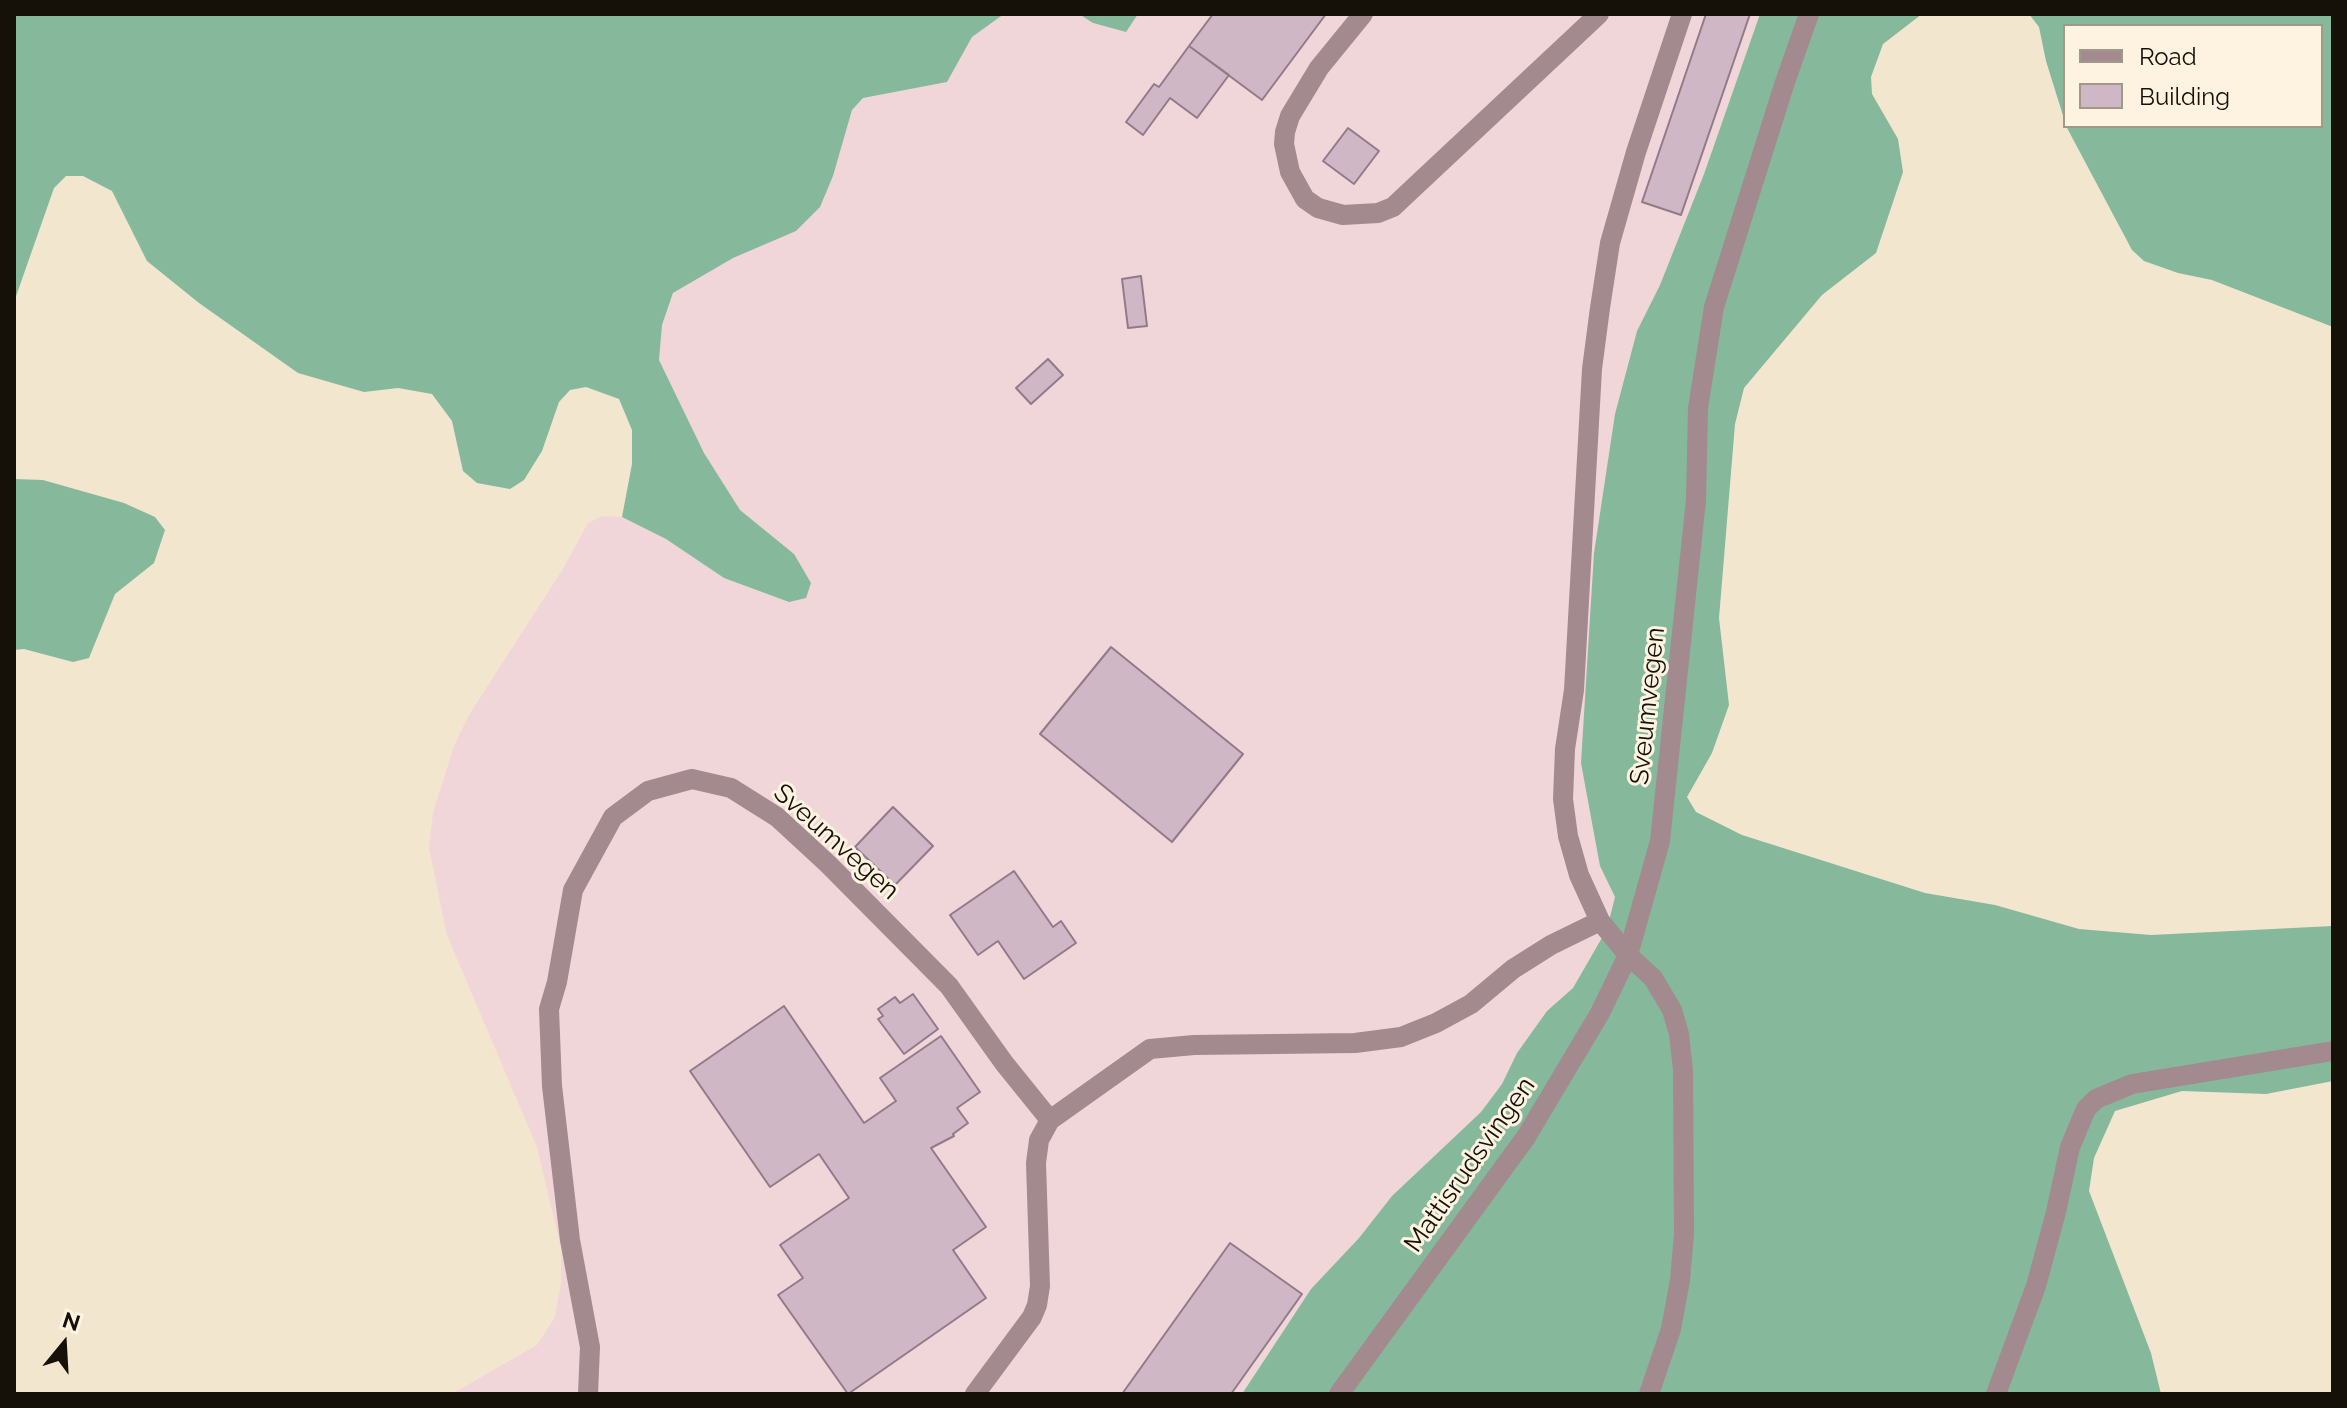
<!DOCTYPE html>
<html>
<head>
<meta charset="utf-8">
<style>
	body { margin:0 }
	#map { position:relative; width:2347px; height:1408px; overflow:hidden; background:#f2e6ce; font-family:Raleway,sans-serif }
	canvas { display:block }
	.frame { position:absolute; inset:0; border:16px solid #151109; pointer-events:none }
	.legend { position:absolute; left:2063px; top:24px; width:260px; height:104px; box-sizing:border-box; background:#fdf3e0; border:2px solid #a0998a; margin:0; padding:10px 14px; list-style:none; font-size:24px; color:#151109 }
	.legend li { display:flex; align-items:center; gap:16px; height:40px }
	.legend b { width:40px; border:2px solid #a0998a }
	.north { position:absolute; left:24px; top:1304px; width:80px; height:80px; -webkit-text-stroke:6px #fdf3e0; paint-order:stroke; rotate:18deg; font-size:22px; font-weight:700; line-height:32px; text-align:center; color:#151109 }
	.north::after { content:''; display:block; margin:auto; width:28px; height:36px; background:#151109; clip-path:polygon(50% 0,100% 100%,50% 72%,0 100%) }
</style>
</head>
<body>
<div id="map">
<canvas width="2347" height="1408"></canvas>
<div class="frame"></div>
<ul class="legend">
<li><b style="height:10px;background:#a38a8e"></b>Road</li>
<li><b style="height:22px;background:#cfb7c6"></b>Building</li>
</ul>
<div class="north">N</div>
</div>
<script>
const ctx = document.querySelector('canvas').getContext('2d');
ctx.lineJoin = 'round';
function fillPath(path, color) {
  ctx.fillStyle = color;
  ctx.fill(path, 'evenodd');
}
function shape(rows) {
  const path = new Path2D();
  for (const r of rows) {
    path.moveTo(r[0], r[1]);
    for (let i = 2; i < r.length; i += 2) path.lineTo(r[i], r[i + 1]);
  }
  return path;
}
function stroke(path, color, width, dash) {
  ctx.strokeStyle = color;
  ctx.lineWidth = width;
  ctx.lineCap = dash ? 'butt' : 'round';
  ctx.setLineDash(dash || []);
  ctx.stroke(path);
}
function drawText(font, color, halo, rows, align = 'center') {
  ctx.font = font + ' Raleway,sans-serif';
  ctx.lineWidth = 6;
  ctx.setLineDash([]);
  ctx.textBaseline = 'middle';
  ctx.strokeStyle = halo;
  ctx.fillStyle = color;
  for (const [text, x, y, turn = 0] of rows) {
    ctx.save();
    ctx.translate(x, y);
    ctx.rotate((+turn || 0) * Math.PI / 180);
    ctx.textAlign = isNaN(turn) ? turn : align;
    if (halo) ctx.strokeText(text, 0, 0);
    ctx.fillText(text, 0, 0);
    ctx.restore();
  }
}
const industrial = shape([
	[1004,14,1079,14,1093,23,1125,32,1138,14,1760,14,1704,174,1660,285,1637,331,1615,414,1594,553,1600,866,1615,897,1607,929,1573,988,1547,1011,1517,1053,1502,1084,1481,1112,1392,1196,1359,1238,1311,1289,1242,1394,452,1394,537,1345,555,1317,561,1283,561,1248,537,1147,447,935,429,848,433,813,454,746,469,715,563,569,588,523,603,516,622,517,666,539,724,578,788,602,794,554,740,510,704,453,659,360,662,325,674,293,733,257,796,231,833,176,852,110,863,98,947,82,972,37]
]);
const forest = shape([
	[14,14,1004,14,972,37,947,82,863,98,852,110,833,176,820,207,796,231,733,258,673,293,662,325,659,360,704,453,740,510,794,554,811,583,806,598,789,602,724,578,666,539,622,517,632,464,632,430,619,399,586,387,570,390,559,402,542,451,524,480,510,489,477,483,463,471,452,421,432,394,398,388,364,392,298,373,199,303,147,261,112,191,83,176,66,176,54,188,14,302],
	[1079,14,1138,14,1126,32,1093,23],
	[1760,14,1922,14,1883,44,1871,77,1872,94,1898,139,1903,172,1876,253,1822,295,1744,388,1735,424,1719,618,1729,705,1712,753,1687,797,1696,812,1742,835,1925,893,1995,905,2079,929,2151,935,2333,926,2333,1081,2266,1094,2182,1091,2115,1111,2094,1158,2089,1191,2151,1353,2161,1394,1242,1394,1311,1289,1359,1238,1392,1196,1481,1112,1502,1084,1517,1053,1547,1011,1573,988,1607,929,1615,897,1600,866,1581,763,1594,553,1615,414,1637,331,1660,285,1704,174],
	[2029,14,2333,14,2333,327,2212,280,2178,273,2144,261,2132,250,2066,126,2321,126,2321,26,2065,26,2065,122,2046,61,2039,27],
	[14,479,43,480,124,503,155,517,165,530,154,563,115,594,89,658,73,662,24,649,14,650]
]);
const building = shape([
	[1213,14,1326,14,1262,100,1189,46,1213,14],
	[1706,14,1750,14,1681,215,1642,202,1706,14],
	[1189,46,1229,75,1197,118,1170,98,1143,135,1126,122,1154,84,1159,87,1189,46],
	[1348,128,1379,151,1354,184,1323,161,1348,128],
	[1141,276,1147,326,1128,328,1122,279,1141,276],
	[1048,359,1063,375,1031,404,1016,388,1048,359],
	[1111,647,1243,754,1172,842,1040,734,1111,647],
	[893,807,933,846,895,885,855,847,893,807],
	[1014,871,1053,927,1061,921,1076,943,1024,979,998,941,978,955,950,915,1014,871],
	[913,994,938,1029,904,1054,878,1019,883,1016,878,1009,895,997,900,1003,913,994],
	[784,1006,864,1123,896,1101,880,1078,941,1036,980,1092,957,1108,968,1123,953,1134,954,1136,931,1148,986,1227,953,1250,986,1298,848,1394,778,1295,803,1278,780,1245,849,1198,819,1154,770,1187,690,1071,784,1006],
	[1230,1243,1302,1294,1231,1394,1122,1394,1230,1243]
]);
const lane = shape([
	[1363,14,1319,68,1290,116,1285,132,1284,144,1290,172,1305,199,1318,208,1343,215,1378,213,1393,207,1599,14],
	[1628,955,1600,921,1579,875,1568,836,1563,799,1565,749,1574,690,1592,369,1600,308,1610,243,1636,152,1682,14],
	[588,1394,590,1347,570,1240,552,1086,549,1009,557,982,573,890,613,817,648,791,692,779,731,788,777,817,828,864,949,986,1004,1063,1050,1120],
	[975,1394,1032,1317,1037,1305,1040,1286,1036,1163,1039,1140,1050,1120,1150,1049,1194,1045,1355,1043,1401,1037,1436,1023,1471,1004,1513,969,1551,945,1600,921],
	[1996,1394,2036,1286,2056,1212,2070,1147,2086,1109,2096,1099,2132,1084,2333,1051]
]);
const street = shape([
	[1628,955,1653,978,1672,1010,1679,1034,1683,1070,1684,1234,1680,1280,1671,1329,1649,1394],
	[1339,1394,1526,1137,1600,1013,1628,955,1660,841,1696,500,1698,408,1714,307,1784,85,1809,14]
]);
const streetNames = [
	["Sveumvegen",1648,706,-84],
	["Sveumvegen",836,842,42],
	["Mattisrudsvingen",1470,1165,-55]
];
fillPath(industrial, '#f0d5d9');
fillPath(forest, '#86b89b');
fillPath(building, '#cfb7c6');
stroke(building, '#917b89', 2);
stroke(lane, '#a38a8e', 20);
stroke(street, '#a38a8e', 20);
drawText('26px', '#151109', '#fdf3e0', streetNames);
</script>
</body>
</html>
